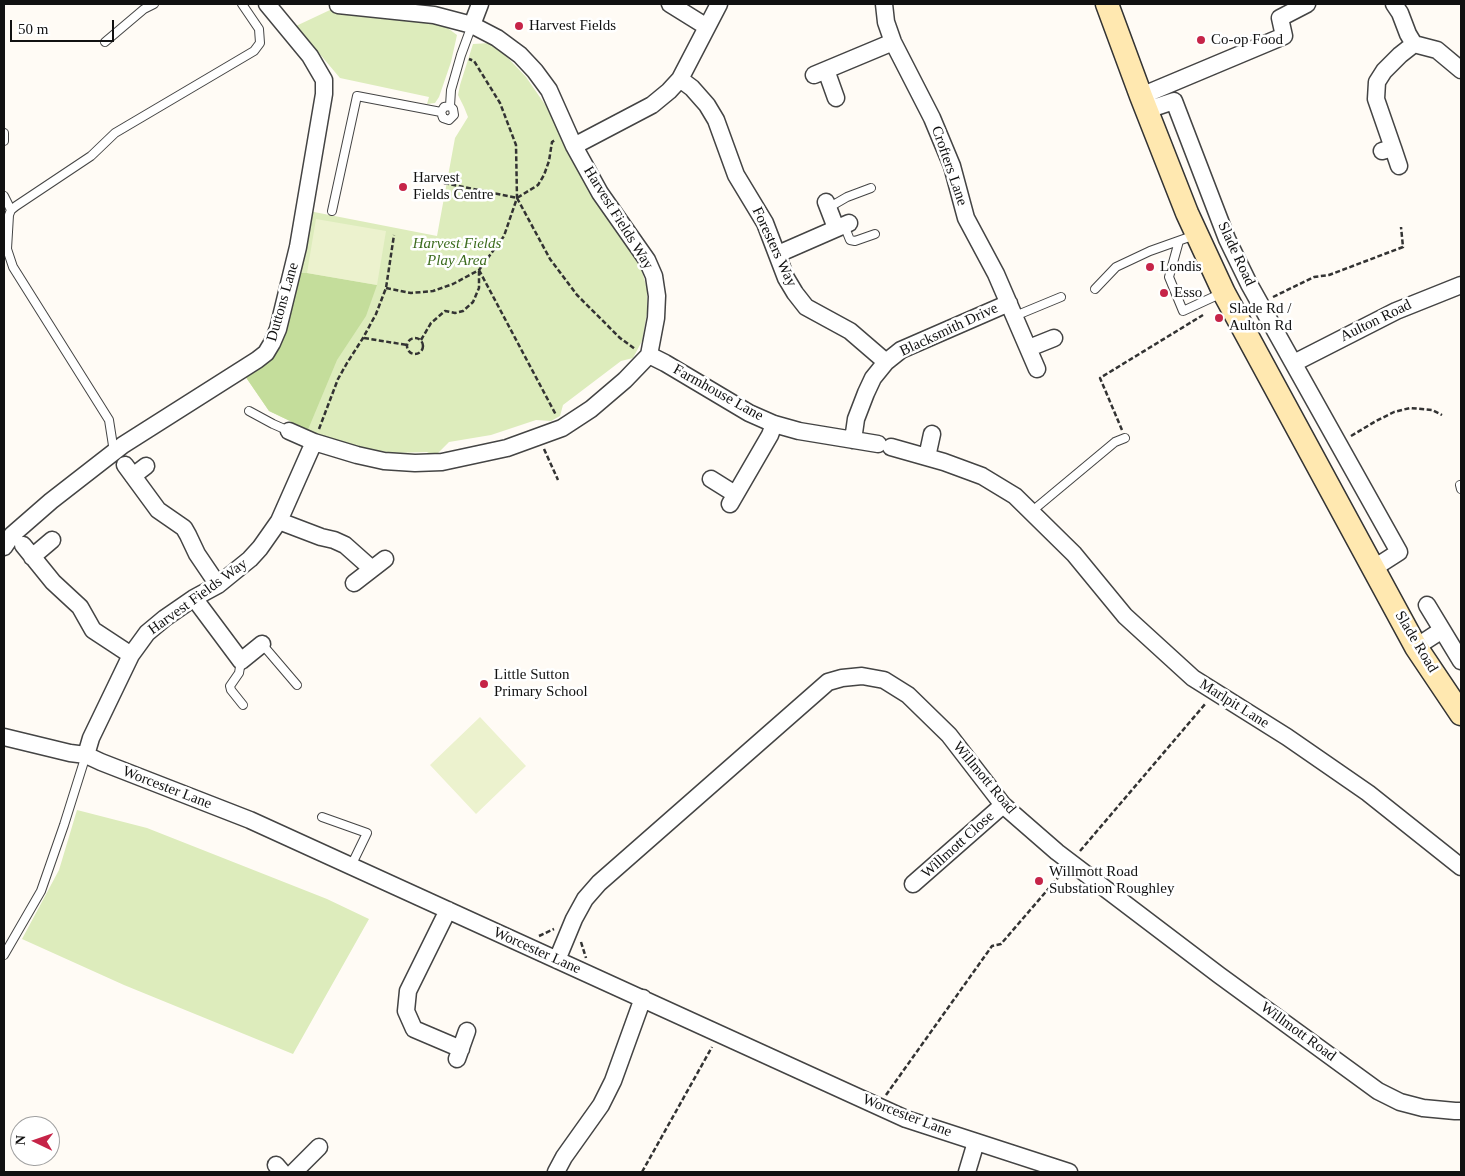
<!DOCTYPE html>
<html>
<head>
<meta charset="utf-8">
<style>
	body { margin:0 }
	#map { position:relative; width:1465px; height:1176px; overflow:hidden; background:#fffbf5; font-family:"Times New Roman",serif }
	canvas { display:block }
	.frame { position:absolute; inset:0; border:5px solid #111; pointer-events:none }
	.north { position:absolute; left:10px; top:1116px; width:50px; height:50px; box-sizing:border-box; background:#fff; border:1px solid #a0a0a0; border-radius:50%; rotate:273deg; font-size:14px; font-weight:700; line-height:20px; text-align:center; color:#111 }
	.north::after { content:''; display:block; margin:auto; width:18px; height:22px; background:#c62448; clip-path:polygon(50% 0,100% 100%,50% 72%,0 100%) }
	.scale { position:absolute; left:10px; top:20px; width:104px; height:22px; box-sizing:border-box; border:2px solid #111; border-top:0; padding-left:6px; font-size:15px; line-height:18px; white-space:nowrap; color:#111; -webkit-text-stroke:4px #fff; paint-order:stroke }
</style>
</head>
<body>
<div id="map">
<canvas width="1465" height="1176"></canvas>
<div class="frame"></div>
<div class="north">N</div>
<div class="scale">50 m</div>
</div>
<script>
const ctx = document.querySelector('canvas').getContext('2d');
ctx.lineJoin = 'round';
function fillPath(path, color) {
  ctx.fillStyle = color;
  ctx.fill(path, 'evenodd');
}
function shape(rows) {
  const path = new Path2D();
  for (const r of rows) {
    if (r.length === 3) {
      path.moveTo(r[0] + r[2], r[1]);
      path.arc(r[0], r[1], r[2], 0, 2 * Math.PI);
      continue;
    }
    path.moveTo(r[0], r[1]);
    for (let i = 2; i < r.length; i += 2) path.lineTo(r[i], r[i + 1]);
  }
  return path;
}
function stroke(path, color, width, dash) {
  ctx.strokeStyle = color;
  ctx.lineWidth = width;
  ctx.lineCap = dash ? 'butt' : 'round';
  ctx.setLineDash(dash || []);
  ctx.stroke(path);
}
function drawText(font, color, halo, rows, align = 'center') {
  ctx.font = font + ' "Times New Roman",serif';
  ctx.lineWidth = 5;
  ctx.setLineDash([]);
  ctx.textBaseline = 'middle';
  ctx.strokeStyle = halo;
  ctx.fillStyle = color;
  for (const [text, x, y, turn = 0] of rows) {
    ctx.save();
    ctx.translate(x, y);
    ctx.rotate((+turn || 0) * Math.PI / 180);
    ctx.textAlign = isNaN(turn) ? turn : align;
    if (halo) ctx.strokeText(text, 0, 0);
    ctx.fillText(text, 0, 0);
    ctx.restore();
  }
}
const green = shape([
	[330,10,424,21,445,26,457,35,451,62,439,97,435,103,427,104,429,97,340,78,296,26],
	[490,43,507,57,526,77,546,106,591,191,640,264,647,289,647,313,642,341,633,358,621,361,563,405,560,416,551,421,536,420,491,435,449,442,438,453,430,454,427,452,394,453,359,448,307,432,290,421,269,411,245,376,264,365,280,338,309,211,437,236,455,138,468,117,464,107,458,95,460,85,473,44],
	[77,810,147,828,327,899,369,919,293,1054,124,985,22,939,59,870]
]);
const forest = shape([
	[297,273,307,273,377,285,366,316,337,360,307,432,290,421,269,411,245,376,264,365,280,338]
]);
const pitch = shape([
	[316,219,386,231,377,285,307,273],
	[480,717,526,766,476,814,430,765]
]);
const path = shape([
	[444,183,517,198,538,185,544,175,549,161,552,142,555,140],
	[517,198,550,259,577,295,620,338,635,349],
	[479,270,556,415],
	[386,288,411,293,433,291,453,284,479,270,504,236,517,198,516,145,500,103,474,61,469,59],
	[1273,297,1314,277,1329,275,1403,247,1401,227],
	[364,338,407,345],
	[415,346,8],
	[421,340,431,323,445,311,455,313,463,311,473,302,479,288,479,271],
	[319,429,338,379,347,363,363,338,376,314,386,288,394,235],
	[1122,430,1100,378,1203,315],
	[1351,436,1376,421,1394,412,1410,408,1432,410,1442,415],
	[544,449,558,480],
	[1080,851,1206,703],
	[539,936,554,929],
	[581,942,586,958],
	[886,1095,992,946,1001,944,1062,873],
	[642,1172,712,1047]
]);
const service = shape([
	[105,42,144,9,154,4],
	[450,106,451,90,461,55,472,25],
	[450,106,453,109,454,115,449,120,443,118,441,112,444,107,450,106],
	[4,133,4,141],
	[4,196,11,210],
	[828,208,847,197,871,188],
	[332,211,357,96,441,112],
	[844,225,850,240,855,241,875,234],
	[1179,241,1169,277,1183,311,1222,293],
	[1095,289,1116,267,1150,251,1195,235],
	[1015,316,1061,297],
	[249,411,273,424,289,431],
	[114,452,109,420,13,267,7,249,9,215,11,210,16,206,91,156,115,133,254,51,260,43,259,29,242,4],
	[1460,485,1461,489],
	[1031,512,1115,442,1125,438],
	[262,644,297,685],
	[241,661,239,673,230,686,231,690,243,705],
	[322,817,367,833,351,866],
	[4,955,41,891,64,825,86,755]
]);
const minor = shape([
	[670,4,707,27],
	[884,4,886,22,893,42,932,118,952,166,966,218,996,274,1037,369],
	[1394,4,1400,13,1408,34,1414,44,1437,50,1461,70],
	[472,25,480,4],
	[826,70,836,98],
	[814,75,893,42],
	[680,79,692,88,707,105,716,120,736,175,765,223,786,278,795,293,806,307,850,331,886,362],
	[1141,96,1284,36,1280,18,1307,4],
	[1147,110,1174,101,1227,239,1249,284,1399,552,1374,568],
	[574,146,652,105,669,91,680,79,719,4],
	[1393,148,1399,166],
	[1382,151,1393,148,1376,99,1377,82,1384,71,1400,55,1414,44],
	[826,202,836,228],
	[778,254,849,223],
	[1029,348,1054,338],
	[649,355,665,363,749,413,774,424,799,431,878,444],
	[1294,363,1396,311,1461,285],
	[289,431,314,442],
	[853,440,856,419,866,393,873,378,886,362,901,350,1009,303],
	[891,447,944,462,982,476,1015,496,1074,554,1125,616,1193,678,1287,737,1368,793,1461,867],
	[927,457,932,434],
	[125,465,158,510,184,528,188,535,197,554,218,585],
	[133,476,146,466],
	[711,479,735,494],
	[730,504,770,435,774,424],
	[279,521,321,537,334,540,345,545,372,569],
	[23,545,53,582,80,607,93,630,131,655],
	[4,547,12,535,51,501,123,445,257,360,266,353,272,343,278,329,298,247,324,94,324,80,310,56,267,4],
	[32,557,52,540],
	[354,583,385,559],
	[194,598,241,661,262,644],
	[1427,605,1461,661],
	[1416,647,1442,630],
	[4,737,70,753,86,755,101,762,250,820,906,1119,1069,1172],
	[86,755,91,738,131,655,147,633,165,618,194,598,218,585,250,559,260,548,279,521,314,442,357,455,384,461,415,463,442,462,507,448,562,428,591,409,625,380,649,355,656,318,657,296,654,276,647,260,600,193,574,146,549,90,535,71,520,55,497,38,472,25,434,15,338,5],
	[913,884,1003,805],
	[448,910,408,991,406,1011,414,1029,461,1049],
	[557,960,574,919,585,899,599,883,828,682,842,678,862,676,884,680,908,695,949,735,1003,805,1057,852,1219,975,1378,1091,1400,1102,1423,1108,1455,1111,1461,1111],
	[457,1059,467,1031],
	[276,1165,282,1172],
	[294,1172,319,1147],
	[556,1172,564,1157,601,1105,613,1081,643,998],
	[967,1172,976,1142]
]);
const secondary = shape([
	[1107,4,1141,96,1187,213,1224,293,1416,647,1461,714]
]);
const markers = [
	[519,26,5,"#c62448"],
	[1201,40,5,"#c62448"],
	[403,187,5,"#c62448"],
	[1150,267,5,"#c62448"],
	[1164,293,5,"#c62448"],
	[1219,318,5,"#c62448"],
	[484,684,5,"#c62448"],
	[1039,881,5,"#c62448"]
];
const poiNames = [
	["Harvest Fields",529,26],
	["Co-op Food",1211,40],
	["Harvest",413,178],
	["Fields Centre",413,195],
	["Londis",1160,267],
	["Esso",1174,293],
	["Slade Rd /",1229,309],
	["Aulton Rd",1229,326],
	["Little Sutton",494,675],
	["Primary School",494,692],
	["Willmott Road",1049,872],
	["Substation Roughley",1049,889]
];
const streetNames = [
	["Crofters Lane",949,166,71],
	["Harvest Fields Way",618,218,58],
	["Foresters Way",774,247,65],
	["Slade Road",1236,254,65],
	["Duttons Lane",283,302,-74],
	["Aulton Road",1376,321,-26],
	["Blacksmith Drive",949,330,-25],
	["Farmhouse Lane",718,393,29],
	["Harvest Fields Way",198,597,-36],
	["Slade Road",1416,642,59],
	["Marlpit Lane",1234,704,32],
	["Willmott Road",984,778,50],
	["Worcester Lane",167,788,21],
	["Willmott Close",958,845,-42],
	["Worcester Lane",537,951,24],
	["Willmott Road",1298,1032,36],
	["Worcester Lane",907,1116,21]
];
const parkNames = [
	["Harvest Fields",457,244],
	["Play Area",457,261]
];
fillPath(green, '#ddecbc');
fillPath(forest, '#c4dd9b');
fillPath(pitch, '#ecf2ce');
stroke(service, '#444', 10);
stroke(minor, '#444', 19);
stroke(secondary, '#333', 25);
stroke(path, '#333', 2.5, [5, 2.5]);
stroke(service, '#fff', 8);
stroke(minor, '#fff', 16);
stroke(secondary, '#ffe8b0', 22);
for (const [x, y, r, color] of markers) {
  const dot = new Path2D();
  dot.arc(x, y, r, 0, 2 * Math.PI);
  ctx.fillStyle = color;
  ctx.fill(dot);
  stroke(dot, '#fff', 2);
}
drawText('15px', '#111', '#fff', poiNames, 'left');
drawText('15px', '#111', '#fff', streetNames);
drawText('italic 15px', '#3c6c1e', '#fff', parkNames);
</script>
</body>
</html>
